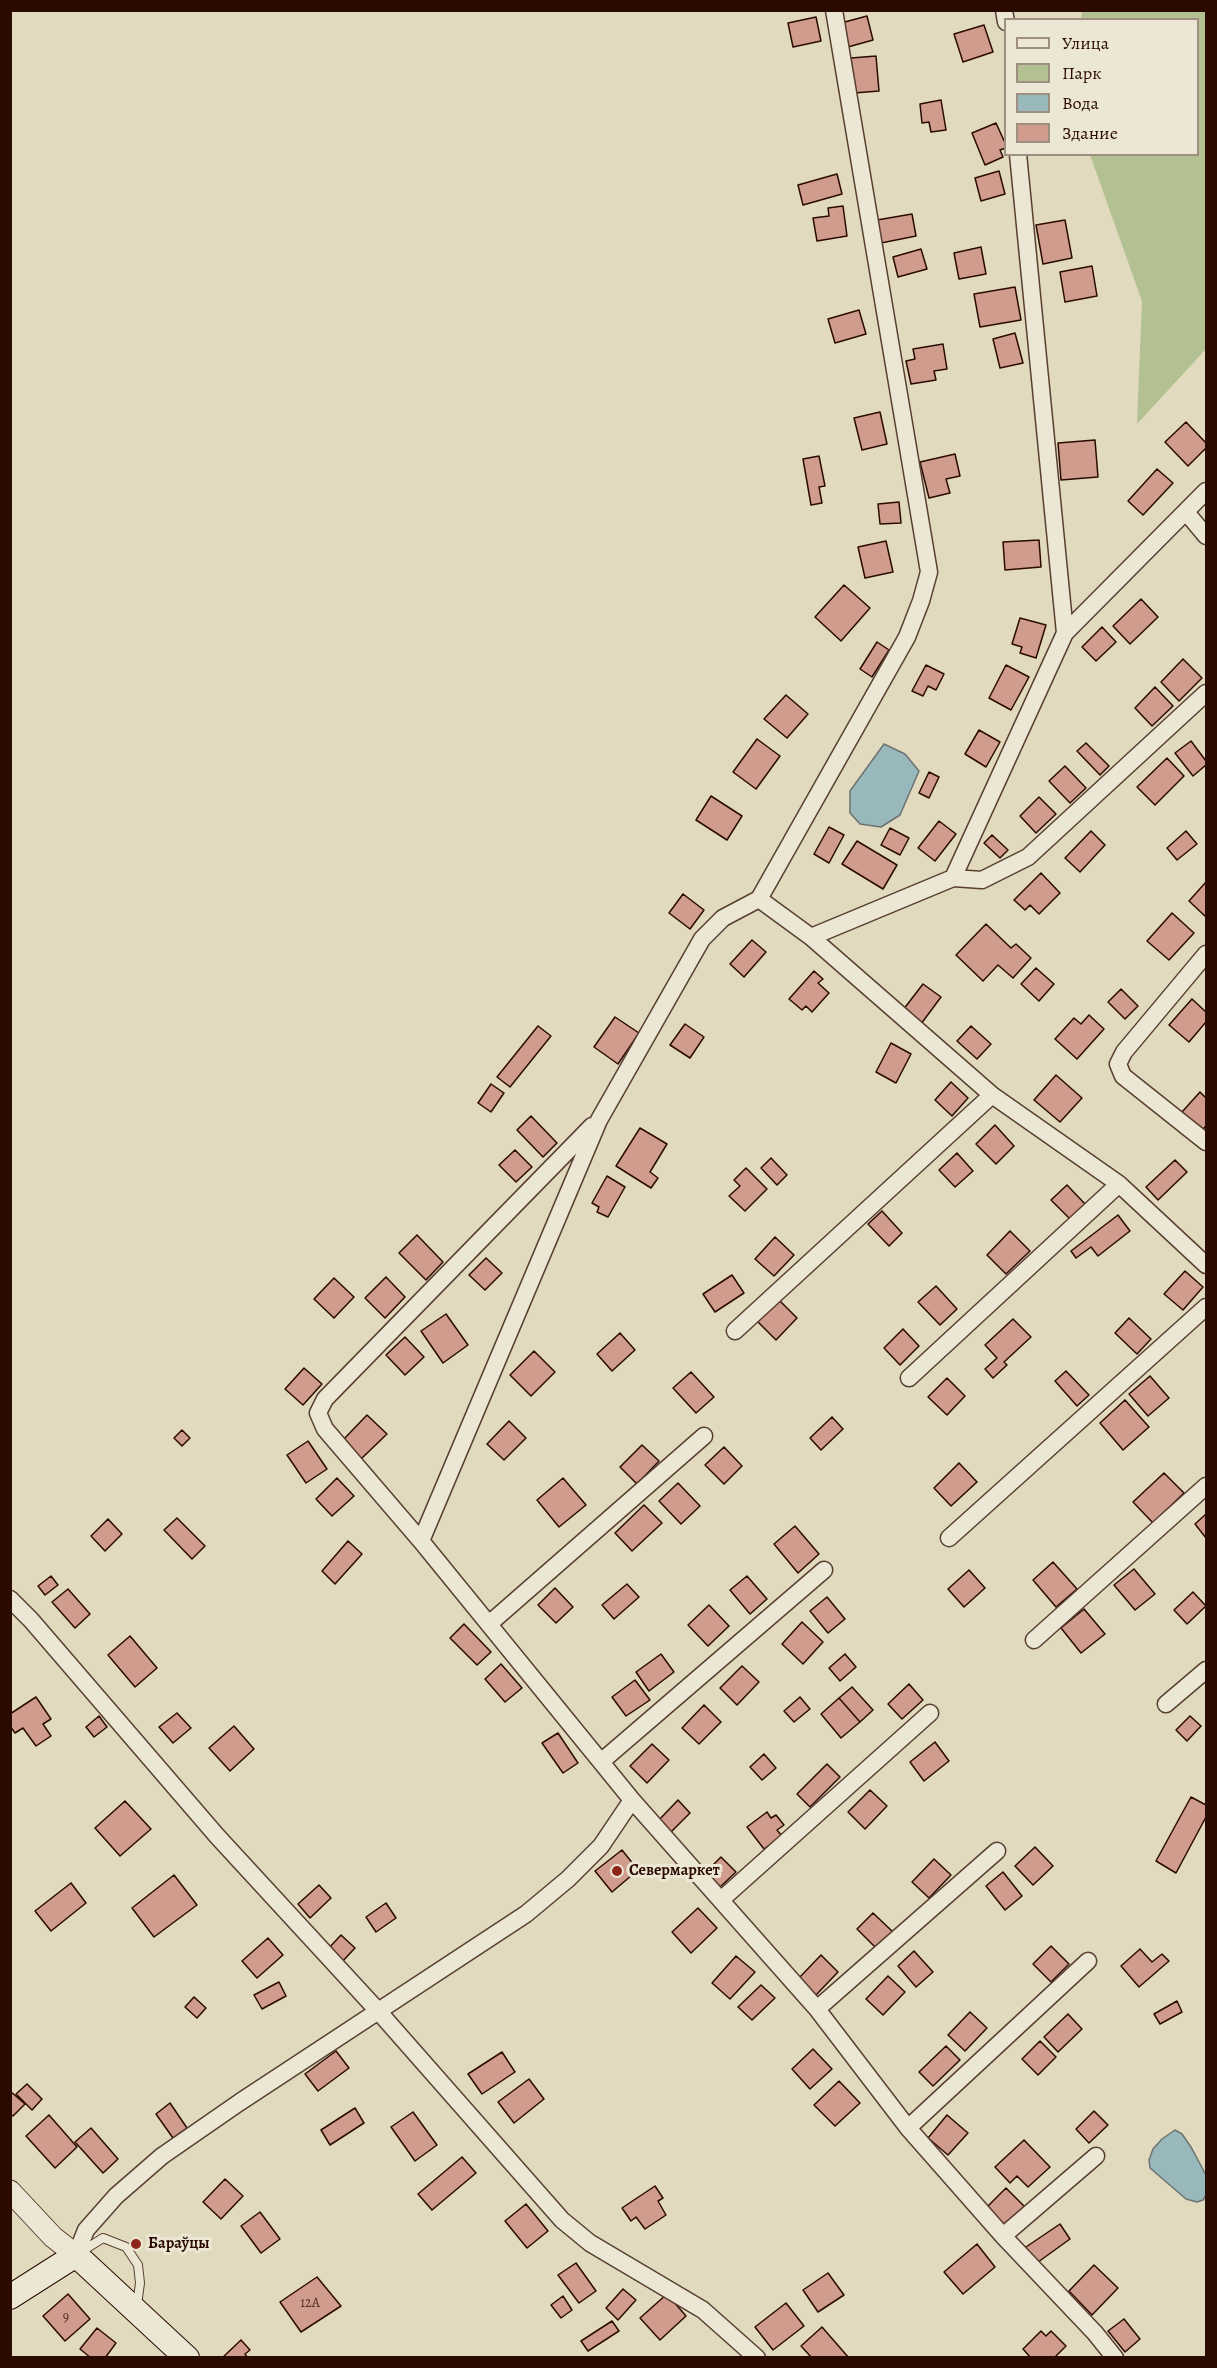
<!DOCTYPE html>
<html>
<head>
<meta charset="utf-8">
<style>
	body { margin:0 }
	#map { position:relative; width:1217px; height:2368px; overflow:hidden; background:#e2dabe; font-family:Alegreya,serif }
	canvas { display:block }
	.frame { position:absolute; inset:0; border:12px solid #2b0b00; pointer-events:none }
	.legend { position:absolute; left:1004px; top:18px; width:195px; height:138px; box-sizing:border-box; background:#ece7d5; border:2px solid #9f8f80; margin:0; padding:8px 10px; list-style:none; font-size:18px; color:#2b0b00 }
	.legend li { display:flex; align-items:center; gap:12px; height:30px }
	.legend b { width:30px; border:2px solid #9f8f80 }
</style>
</head>
<body>
<div id="map">
<canvas width="1217" height="2368"></canvas>
<div class="frame"></div>
<ul class="legend">
<li><b style="height:8px;background:#ece7d5"></b>Улица</li>
<li><b style="height:16px;background:#b3c091"></b>Парк</li>
<li><b style="height:16px;background:#98b8bb"></b>Вода</li>
<li><b style="height:16px;background:#d09c8e"></b>Здание</li>
</ul>
</div>
<script>
const ctx = document.querySelector('canvas').getContext('2d');
ctx.lineJoin = 'round';
function fillPath(path, color) {
  ctx.fillStyle = color;
  ctx.fill(path, 'evenodd');
}
function shape(rows) {
  const path = new Path2D();
  for (const r of rows) {
    path.moveTo(r[0], r[1]);
    for (let i = 2; i < r.length; i += 2) path.lineTo(r[i], r[i + 1]);
  }
  return path;
}
function stroke(path, color, width, dash) {
  ctx.strokeStyle = color;
  ctx.lineWidth = width;
  ctx.lineCap = dash ? 'butt' : 'round';
  ctx.setLineDash(dash || []);
  ctx.stroke(path);
}
function drawText(font, color, halo, rows, align = 'center') {
  ctx.font = font + ' Alegreya,serif';
  ctx.lineWidth = 6;
  ctx.setLineDash([]);
  ctx.textBaseline = 'middle';
  ctx.strokeStyle = halo;
  ctx.fillStyle = color;
  for (const [text, x, y, turn = 0] of rows) {
    ctx.save();
    ctx.translate(x, y);
    ctx.rotate((+turn || 0) * Math.PI / 180);
    ctx.textAlign = isNaN(turn) ? turn : align;
    if (halo) ctx.strokeText(text, 0, 0);
    ctx.fillText(text, 0, 0);
    ctx.restore();
  }
}
const green = shape([
	[1082,11,1206,11,1206,349,1137,424,1142,301,1090,155,1198,154,1198,20,1081,19]
]);
const water = shape([
	[884,744,905,754,919,771,900,815,881,827,860,824,850,813,850,791,884,744],
	[1175,2130,1182,2134,1191,2147,1206,2175,1206,2195,1203,2200,1197,2202,1186,2199,1150,2168,1149,2160,1153,2149,1162,2139,1175,2130]
]);
const building = shape([
	[867,16,873,40,848,47,841,23,867,16],
	[816,17,821,41,793,47,788,23,816,17],
	[984,25,993,52,963,62,954,34,984,25],
	[876,56,879,91,854,93,851,58,876,56],
	[941,100,946,130,931,132,929,122,922,123,920,104,941,100],
	[996,123,1006,145,1006,148,1000,150,1003,157,985,165,972,133,996,123],
	[999,171,1005,194,981,201,975,178,999,171],
	[837,174,842,194,803,205,798,185,837,174],
	[843,206,847,236,817,241,813,218,829,216,828,208,843,206],
	[912,214,916,236,881,243,877,220,912,214],
	[1065,220,1072,258,1043,264,1036,225,1065,220],
	[981,247,986,274,959,279,954,253,981,247],
	[921,249,927,269,898,277,893,257,921,249],
	[1092,266,1097,296,1065,302,1060,272,1092,266],
	[1015,287,1021,320,980,327,974,294,1015,287],
	[859,310,866,334,835,343,828,319,859,310],
	[1015,333,1023,363,1000,368,993,339,1015,333],
	[943,344,947,369,934,371,936,380,911,384,906,361,915,359,913,349,943,344],
	[880,412,887,444,862,450,854,418,880,412],
	[1186,422,1206,443,1206,448,1188,466,1165,442,1186,422],
	[1095,440,1098,477,1061,480,1058,443,1095,440],
	[955,454,960,476,946,479,950,493,929,498,920,462,955,454],
	[819,456,825,486,819,487,822,503,811,505,803,459,819,456],
	[1157,469,1173,483,1143,515,1128,501,1157,469],
	[899,502,901,523,880,524,878,504,899,502],
	[1039,540,1041,567,1005,570,1003,542,1039,540],
	[886,541,893,572,865,578,858,547,886,541],
	[844,585,870,608,841,641,815,617,844,585],
	[1141,599,1158,617,1130,644,1113,626,1141,599],
	[1020,618,1046,625,1036,658,1020,653,1022,647,1012,644,1020,618],
	[1102,627,1116,642,1096,661,1082,647,1102,627],
	[877,642,889,650,872,677,860,669,877,642],
	[1183,659,1202,678,1179,701,1161,682,1183,659],
	[926,665,944,674,936,690,928,686,923,696,912,691,926,665],
	[1006,665,1029,677,1011,710,989,698,1006,665],
	[1155,687,1173,706,1152,726,1135,708,1155,687],
	[786,695,808,714,787,738,764,719,786,695],
	[979,730,1000,742,986,767,965,754,979,730],
	[757,739,780,756,756,789,733,772,757,739],
	[1191,741,1206,761,1206,765,1193,776,1175,753,1191,741],
	[1086,743,1109,766,1100,775,1077,751,1086,743],
	[1167,758,1184,776,1155,805,1137,787,1167,758],
	[1065,766,1086,788,1070,803,1049,781,1065,766],
	[929,772,939,777,929,798,919,793,929,772],
	[711,796,742,816,727,840,696,820,711,796],
	[1039,797,1056,814,1036,833,1020,816,1039,797],
	[939,821,956,834,935,861,918,848,939,821],
	[829,827,844,835,829,863,814,854,829,827],
	[890,828,909,838,900,855,881,845,890,828],
	[1091,831,1105,845,1080,872,1065,858,1091,831],
	[1186,831,1197,844,1177,860,1167,848,1186,831],
	[992,835,1008,850,1000,858,984,843,992,835],
	[857,841,897,865,883,889,842,864,857,841],
	[1041,873,1060,893,1039,914,1030,905,1025,910,1014,900,1041,873],
	[1206,882,1206,917,1189,901,1206,882],
	[683,894,704,910,690,929,669,913,683,894],
	[1172,913,1194,933,1169,960,1147,941,1172,913],
	[986,924,1011,948,1016,944,1031,958,1013,978,998,965,983,981,956,955,986,924],
	[752,940,766,952,744,977,730,964,752,940],
	[1036,968,1054,984,1039,1001,1021,984,1036,968],
	[814,971,823,979,818,983,829,993,812,1012,806,1006,802,1010,789,999,814,971],
	[923,984,941,997,921,1024,903,1010,923,984],
	[1121,989,1138,1006,1125,1019,1108,1002,1121,989],
	[1192,999,1206,1012,1206,1022,1189,1042,1169,1025,1192,999],
	[1089,1015,1104,1029,1077,1059,1055,1039,1074,1018,1081,1024,1089,1015],
	[615,1017,639,1033,618,1064,594,1047,615,1017],
	[685,1024,704,1037,690,1058,670,1045,685,1024],
	[538,1026,551,1036,510,1087,497,1077,538,1026],
	[971,1026,991,1044,977,1059,957,1041,971,1026],
	[891,1043,911,1054,896,1083,876,1072,891,1043],
	[1056,1075,1082,1098,1060,1122,1034,1100,1056,1075],
	[951,1082,968,1098,952,1116,935,1100,951,1082],
	[491,1084,504,1093,491,1112,478,1103,491,1084],
	[1200,1092,1206,1098,1206,1126,1202,1130,1182,1112,1200,1092],
	[531,1116,557,1143,543,1157,517,1130,531,1116],
	[995,1125,1014,1146,996,1164,976,1144,995,1125],
	[640,1128,667,1144,650,1172,658,1178,651,1188,616,1166,640,1128],
	[515,1150,532,1167,516,1182,499,1165,515,1150],
	[957,1153,973,1171,955,1187,939,1170,957,1153],
	[771,1158,787,1175,777,1185,761,1168,771,1158],
	[1175,1160,1187,1172,1158,1200,1146,1187,1175,1160],
	[746,1168,767,1189,745,1211,729,1196,740,1186,734,1180,746,1168],
	[607,1176,625,1187,608,1217,597,1212,599,1207,592,1203,607,1176],
	[1067,1185,1086,1205,1071,1220,1051,1200,1067,1185],
	[882,1211,902,1233,889,1246,868,1224,882,1211],
	[1118,1215,1130,1231,1098,1256,1091,1247,1076,1258,1071,1251,1118,1215],
	[1010,1231,1030,1251,1006,1274,987,1255,1010,1231],
	[417,1235,443,1262,426,1280,399,1253,417,1235],
	[775,1237,794,1255,774,1276,755,1259,775,1237],
	[486,1258,502,1273,485,1290,469,1275,486,1258],
	[1185,1271,1203,1287,1183,1310,1164,1294,1185,1271],
	[732,1275,744,1293,715,1312,703,1294,732,1275],
	[386,1277,405,1297,385,1318,365,1298,386,1277],
	[334,1278,354,1297,334,1318,314,1299,334,1278],
	[936,1286,957,1309,940,1325,918,1302,936,1286],
	[779,1300,797,1318,776,1340,757,1321,779,1300],
	[446,1314,468,1345,443,1363,421,1331,446,1314],
	[1129,1318,1151,1339,1137,1354,1115,1333,1129,1318],
	[1013,1319,1031,1337,1004,1362,1007,1365,993,1378,985,1369,997,1358,985,1345,1013,1319],
	[903,1329,919,1346,900,1365,884,1348,903,1329],
	[620,1333,635,1350,612,1371,597,1354,620,1333],
	[405,1337,424,1357,405,1375,386,1355,405,1337],
	[534,1351,555,1372,531,1396,510,1375,534,1351],
	[304,1368,322,1384,303,1405,285,1389,304,1368],
	[1066,1371,1089,1395,1077,1406,1055,1381,1066,1371],
	[691,1372,714,1397,696,1413,673,1388,691,1372],
	[1150,1376,1169,1398,1148,1416,1129,1394,1150,1376],
	[947,1378,965,1396,947,1415,928,1397,947,1378],
	[1125,1400,1149,1427,1123,1450,1100,1423,1125,1400],
	[367,1415,387,1434,361,1459,342,1441,367,1415],
	[832,1417,843,1429,821,1450,810,1438,832,1417],
	[509,1421,526,1438,504,1460,487,1444,509,1421],
	[182,1430,190,1438,182,1446,174,1438,182,1430],
	[308,1441,327,1469,306,1483,287,1455,308,1441],
	[642,1445,659,1461,637,1484,620,1467,642,1445],
	[724,1447,742,1466,724,1484,705,1465,724,1447],
	[959,1463,977,1482,951,1506,934,1488,959,1463],
	[1164,1473,1184,1493,1153,1523,1133,1502,1164,1473],
	[337,1478,354,1496,332,1516,316,1499,337,1478],
	[563,1478,586,1505,559,1527,537,1500,563,1478],
	[678,1483,700,1506,681,1524,659,1501,678,1483],
	[644,1505,662,1523,632,1551,615,1533,644,1505],
	[1206,1514,1206,1538,1195,1524,1206,1514],
	[177,1518,205,1546,192,1559,164,1530,177,1518],
	[108,1519,122,1534,105,1551,91,1536,108,1519],
	[795,1526,819,1554,798,1573,774,1544,795,1526],
	[348,1541,362,1554,335,1584,322,1571,348,1541],
	[1053,1562,1077,1589,1056,1607,1033,1580,1053,1562],
	[1134,1569,1155,1594,1135,1610,1114,1585,1134,1569],
	[969,1570,985,1588,964,1607,948,1589,969,1570],
	[51,1576,58,1585,45,1595,38,1586,51,1576],
	[747,1576,767,1599,750,1614,730,1590,747,1576],
	[627,1584,639,1597,614,1619,602,1605,627,1584],
	[555,1588,573,1607,556,1623,538,1605,555,1588],
	[68,1589,90,1614,75,1628,52,1602,68,1589],
	[1193,1592,1206,1606,1187,1624,1174,1610,1193,1592],
	[827,1597,845,1619,828,1633,810,1611,827,1597],
	[709,1605,729,1626,708,1646,688,1625,709,1605],
	[1084,1609,1105,1634,1081,1653,1061,1628,1084,1609],
	[802,1622,823,1642,803,1664,782,1644,802,1622],
	[464,1624,491,1652,477,1665,450,1638,464,1624],
	[130,1636,157,1668,135,1687,108,1655,130,1636],
	[661,1654,674,1672,649,1691,636,1672,661,1654],
	[845,1654,856,1667,840,1681,829,1668,845,1654],
	[501,1664,522,1688,505,1702,485,1679,501,1664],
	[742,1666,759,1682,737,1705,720,1688,742,1666],
	[635,1680,650,1700,626,1716,612,1697,635,1680],
	[909,1684,923,1700,902,1719,888,1704,909,1684],
	[852,1687,873,1710,860,1722,839,1698,852,1687],
	[36,1697,51,1719,43,1724,51,1736,36,1746,23,1728,15,1733,10,1726,10,1714,36,1697],
	[800,1697,810,1709,794,1722,784,1711,800,1697],
	[839,1698,860,1722,841,1738,821,1714,839,1698],
	[704,1705,721,1722,699,1744,682,1728,704,1705],
	[177,1713,191,1728,173,1743,159,1727,177,1713],
	[99,1716,107,1727,94,1737,86,1727,99,1716],
	[1190,1716,1201,1726,1187,1741,1176,1730,1190,1716],
	[234,1726,254,1749,230,1771,209,1748,234,1726],
	[558,1733,578,1763,563,1773,542,1743,558,1733],
	[935,1742,949,1761,924,1781,910,1762,935,1742],
	[652,1744,669,1760,647,1783,630,1766,652,1744],
	[764,1754,776,1768,762,1780,750,1767,764,1754],
	[827,1764,840,1777,810,1807,797,1794,827,1764],
	[870,1790,887,1806,865,1829,848,1812,870,1790],
	[1191,1797,1206,1805,1206,1817,1176,1873,1156,1861,1191,1797],
	[678,1800,690,1813,670,1833,658,1821,678,1800],
	[125,1801,151,1829,120,1856,95,1828,125,1801],
	[767,1812,771,1818,776,1815,784,1825,777,1830,782,1836,764,1849,747,1827,767,1812],
	[1035,1847,1053,1866,1033,1885,1015,1866,1035,1847],
	[622,1850,638,1870,612,1892,595,1871,622,1850],
	[721,1857,736,1872,719,1888,705,1873,721,1857],
	[934,1859,951,1875,929,1898,912,1882,934,1859],
	[1003,1872,1022,1896,1005,1910,986,1886,1003,1872],
	[174,1875,197,1905,154,1937,132,1908,174,1875],
	[71,1883,86,1903,51,1931,35,1911,71,1883],
	[319,1885,331,1898,310,1918,298,1904,319,1885],
	[386,1903,396,1918,376,1932,366,1917,386,1903],
	[698,1908,717,1928,691,1953,672,1932,698,1908],
	[873,1913,893,1932,876,1948,857,1929,873,1913],
	[341,1935,355,1948,341,1963,327,1950,341,1935],
	[268,1938,283,1955,257,1978,242,1961,268,1938],
	[1051,1946,1069,1964,1051,1982,1033,1964,1051,1946],
	[1140,1949,1152,1962,1162,1954,1169,1961,1139,1987,1121,1966,1140,1949],
	[914,1951,933,1972,916,1987,898,1966,914,1951],
	[821,1955,838,1972,816,1995,799,1978,821,1955],
	[736,1956,755,1972,730,1999,712,1983,736,1956],
	[888,1976,905,1992,883,2015,866,1999,888,1976],
	[279,1982,286,1996,262,2009,254,1995,279,1982],
	[761,1985,775,1998,752,2020,738,2007,761,1985],
	[194,1997,206,2008,197,2018,185,2007,194,1997],
	[1177,2001,1182,2012,1160,2024,1154,2014,1177,2001],
	[970,2012,987,2028,965,2051,948,2035,970,2012],
	[1068,2014,1082,2029,1058,2052,1044,2037,1068,2014],
	[1040,2041,1056,2057,1038,2075,1022,2059,1040,2041],
	[946,2046,960,2060,933,2086,919,2072,946,2046],
	[813,2049,832,2069,810,2089,792,2069,813,2049],
	[336,2051,349,2068,318,2091,305,2074,336,2051],
	[502,2052,515,2072,482,2094,468,2074,502,2052],
	[529,2079,544,2099,514,2123,498,2102,529,2079],
	[839,2081,860,2103,835,2126,814,2105,839,2081],
	[27,2084,42,2099,32,2110,16,2094,27,2084],
	[10,2091,25,2104,13,2116,10,2114,10,2091],
	[170,2103,187,2128,173,2138,156,2114,170,2103],
	[355,2108,364,2123,330,2145,321,2130,355,2108],
	[1094,2111,1108,2125,1089,2143,1076,2129,1094,2111],
	[413,2112,437,2145,415,2161,391,2127,413,2112],
	[49,2115,77,2147,55,2168,26,2136,49,2115],
	[947,2115,968,2133,948,2155,928,2138,947,2115],
	[91,2128,118,2159,103,2173,75,2142,91,2128],
	[1024,2140,1050,2167,1028,2187,1017,2176,1010,2183,995,2167,1024,2140],
	[462,2157,476,2173,432,2210,418,2194,462,2157],
	[225,2179,243,2196,221,2219,203,2202,225,2179],
	[655,2186,663,2198,658,2201,666,2215,645,2229,636,2217,631,2221,622,2208,655,2186],
	[1006,2188,1026,2208,1005,2229,985,2209,1006,2188],
	[526,2204,548,2231,527,2248,505,2221,526,2204],
	[260,2212,280,2239,261,2253,241,2226,260,2212],
	[1060,2224,1070,2239,1034,2265,1023,2249,1060,2224],
	[977,2244,995,2267,963,2294,944,2272,977,2244],
	[576,2263,596,2291,579,2303,558,2275,576,2263],
	[1094,2265,1118,2288,1092,2315,1069,2291,1094,2265],
	[828,2273,844,2295,818,2312,803,2290,828,2273],
	[317,2277,341,2306,301,2332,280,2302,317,2277],
	[623,2289,636,2300,618,2320,606,2308,623,2289],
	[68,2294,90,2319,65,2341,43,2316,68,2294],
	[667,2294,686,2316,660,2340,640,2318,667,2294],
	[563,2296,572,2310,561,2318,551,2305,563,2296],
	[786,2303,804,2326,773,2350,755,2327,786,2303],
	[1124,2319,1140,2339,1125,2352,1108,2331,1124,2319],
	[612,2321,619,2331,588,2351,581,2341,612,2321],
	[822,2327,849,2358,812,2358,801,2346,822,2327],
	[97,2328,116,2343,105,2358,91,2358,80,2349,97,2328],
	[1041,2331,1046,2336,1051,2331,1066,2346,1054,2358,1031,2358,1023,2349,1041,2331],
	[241,2340,250,2350,245,2354,248,2358,222,2358,241,2340]
]);
const service = shape([
	[79,2253,103,2238,126,2247,138,2265,140,2283,137,2305]
]);
const minor = shape([
	[1004,10,1006,22],
	[1018,154,1065,633],
	[1186,512,1206,536],
	[953,878,1065,633,1206,491],
	[759,899,811,937,992,1095,1119,1184,1206,1265],
	[811,937,953,878,982,880,1028,857,1206,693],
	[1206,954,1124,1052,1118,1064,1123,1076,1206,1142],
	[592,1126,325,1399,318,1413,325,1429,421,1541,632,1800,817,2009,908,2128,1003,2236,1095,2333,1115,2358],
	[735,1331,992,1095],
	[909,1378,1119,1184],
	[949,1538,1206,1307],
	[421,1541,599,1120,702,939,723,918,759,899,907,637,921,601,929,572,834,10],
	[10,1599,31,1620,217,1836,379,2012,562,2220,590,2243,703,2310,757,2358],
	[489,1624,704,1436],
	[1034,1640,1206,1486],
	[1166,1704,1206,1670],
	[602,1761,824,1570],
	[722,1899,930,1713],
	[817,2009,997,1851],
	[908,2128,1088,1961],
	[1003,2236,1096,2156],
	[76,2255,86,2230,116,2196,162,2156,240,2102,526,1914,568,1879,601,1846,632,1800]
]);
const tertiary = shape([
	[10,2191,53,2237,76,2255]
]);
const secondary = shape([
	[10,2297,76,2255,187,2358]
]);
const markers = [
	[617,1871,6,"#8f2418"],
	[136,2244,6,"#8f2418"]
];
const numberNames = [
	["12А",310,2304],
	["9",66,2318]
];
const poiNames = [
	["Севермаркет",629,1871],
	["Бараўцы",148,2244]
];
fillPath(green, '#b3c091');
fillPath(water, '#98b8bb');
stroke(water, '#6c7370', 1.5);
fillPath(building, '#d09c8e');
stroke(building, '#2b0b00', 1.5);
stroke(service, '#593f30', 10);
stroke(minor, '#593f30', 19);
stroke(tertiary, '#593f30', 23);
stroke(secondary, '#2b0b00', 26);
stroke(service, '#ece7d5', 8);
stroke(minor, '#ece7d5', 16);
stroke(tertiary, '#ece7d5', 21);
stroke(secondary, '#ece7d5', 24);
for (const [x, y, r, color] of markers) {
  const dot = new Path2D();
  dot.arc(x, y, r, 0, 2 * Math.PI);
  ctx.fillStyle = color;
  ctx.fill(dot);
  stroke(dot, '#ece7d5', 2);
}
drawText('14px', '#542f24', null, numberNames);
drawText('bold 16px', '#2b0b00', '#ece7d5', poiNames, 'left');
</script>
</body>
</html>
